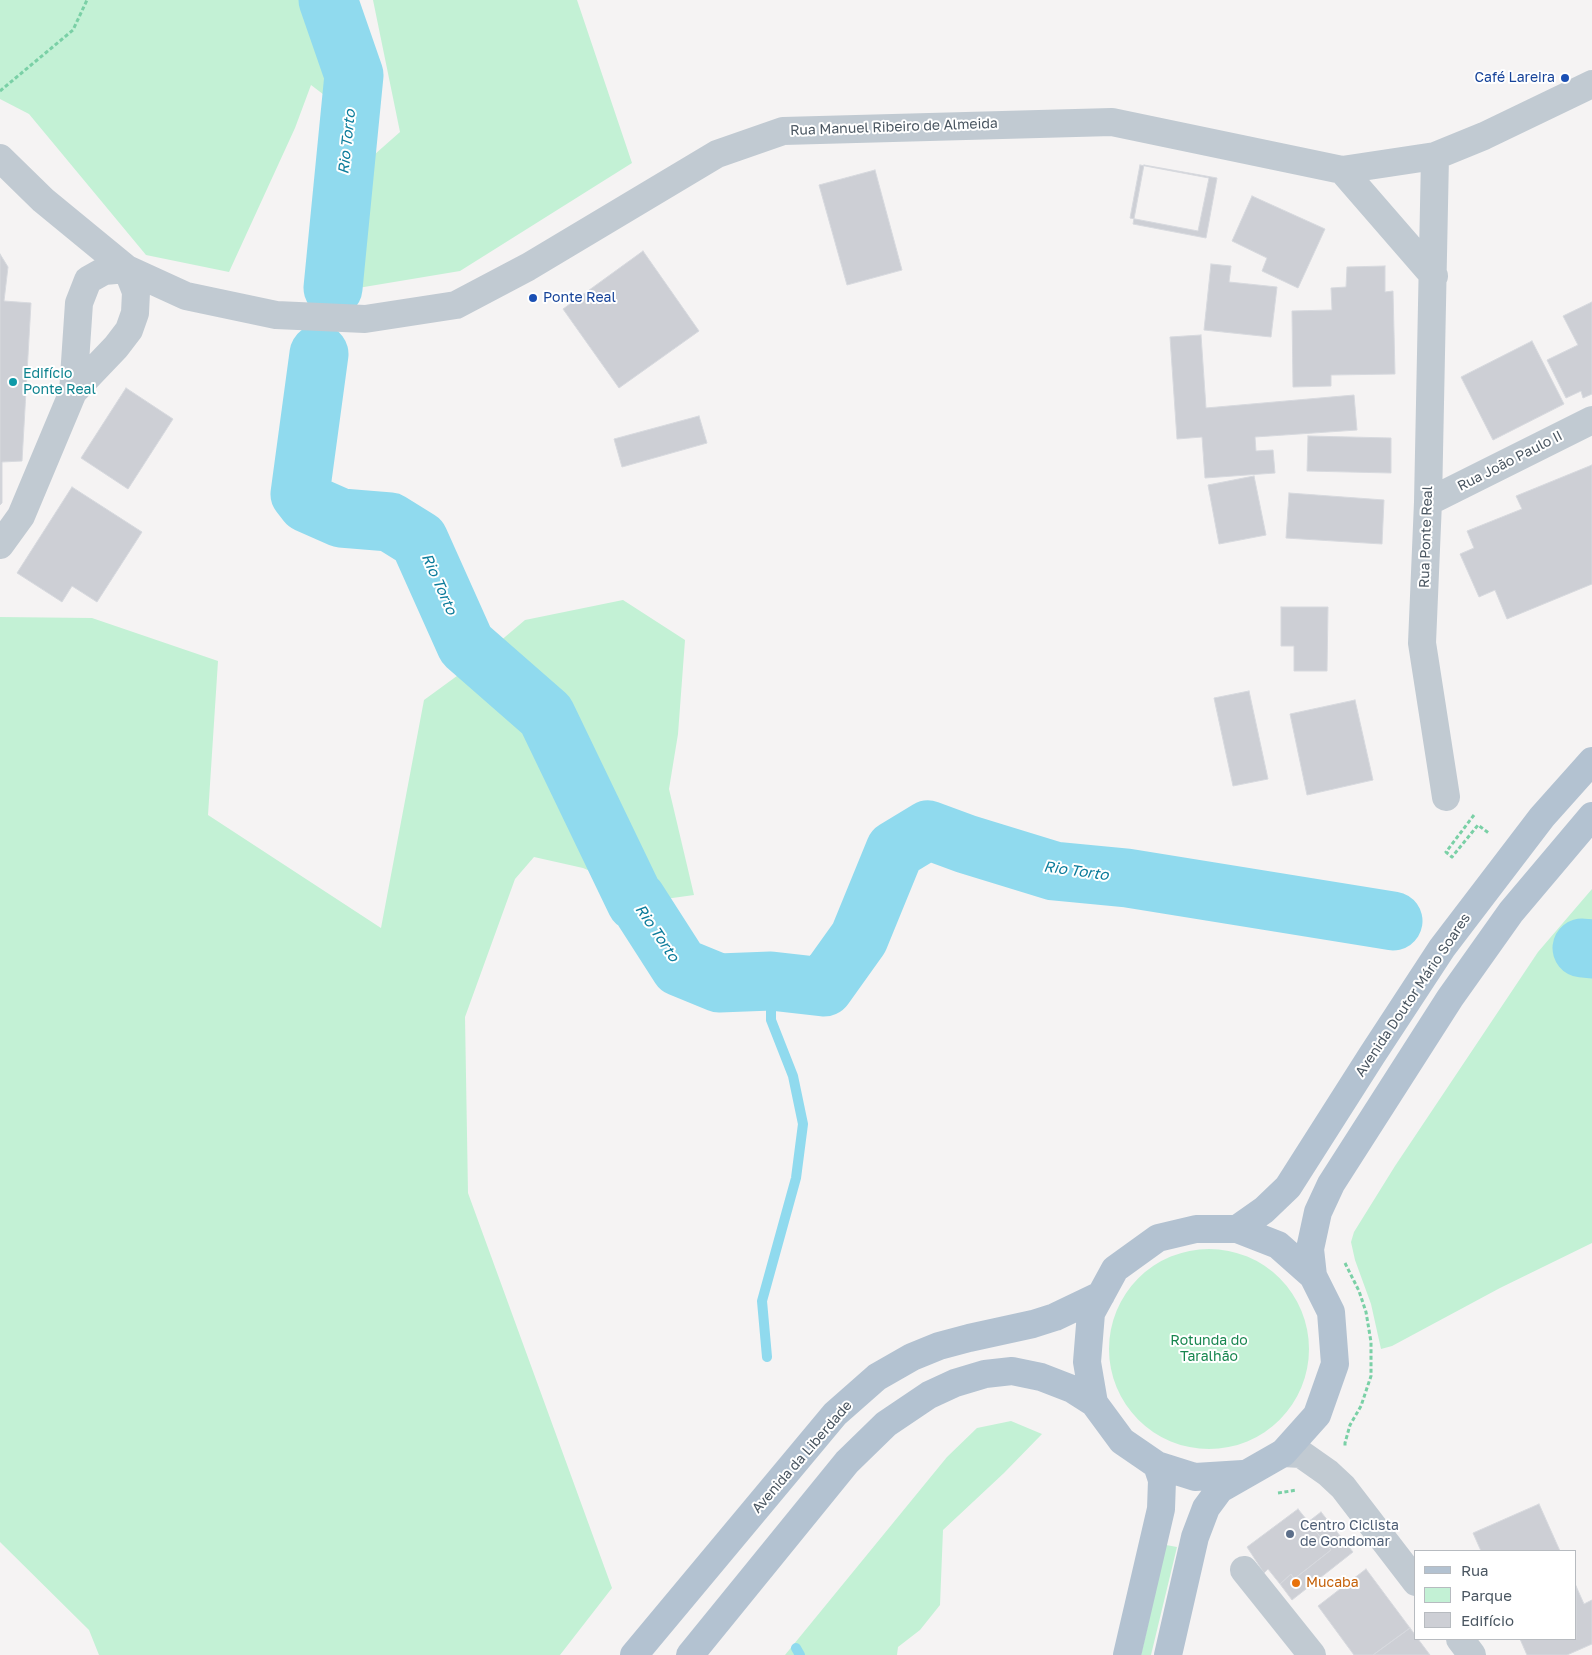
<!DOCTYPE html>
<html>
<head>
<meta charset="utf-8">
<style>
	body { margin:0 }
	#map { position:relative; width:1592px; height:1655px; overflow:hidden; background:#f5f3f3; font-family:"Golos Text",sans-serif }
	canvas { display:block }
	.legend { position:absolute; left:1414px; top:1550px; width:162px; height:90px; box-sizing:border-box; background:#fff; border:1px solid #b7bbc0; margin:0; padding:6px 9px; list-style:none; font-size:15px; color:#4a5661 }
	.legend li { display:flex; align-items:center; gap:10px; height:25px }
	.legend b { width:25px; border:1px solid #b7bbc0 }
</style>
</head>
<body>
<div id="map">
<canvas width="1592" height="1655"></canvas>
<ul class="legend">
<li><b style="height:6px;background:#b3c2d1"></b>Rua</li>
<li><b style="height:14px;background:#c3f1d5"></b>Parque</li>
<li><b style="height:14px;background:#cdcfd5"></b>Edifício</li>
</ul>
</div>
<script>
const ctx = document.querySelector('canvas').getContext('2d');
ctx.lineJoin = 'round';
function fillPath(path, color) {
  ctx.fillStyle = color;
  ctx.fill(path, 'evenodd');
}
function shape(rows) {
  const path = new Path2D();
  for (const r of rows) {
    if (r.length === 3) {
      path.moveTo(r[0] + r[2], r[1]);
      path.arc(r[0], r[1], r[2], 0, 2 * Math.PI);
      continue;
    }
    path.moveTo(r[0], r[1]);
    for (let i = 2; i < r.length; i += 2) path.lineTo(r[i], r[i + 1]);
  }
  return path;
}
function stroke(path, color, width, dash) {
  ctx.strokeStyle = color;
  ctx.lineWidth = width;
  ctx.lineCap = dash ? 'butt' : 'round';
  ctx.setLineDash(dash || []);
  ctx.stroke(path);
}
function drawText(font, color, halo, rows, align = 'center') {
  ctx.font = font + ' "Golos Text",sans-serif';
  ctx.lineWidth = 4;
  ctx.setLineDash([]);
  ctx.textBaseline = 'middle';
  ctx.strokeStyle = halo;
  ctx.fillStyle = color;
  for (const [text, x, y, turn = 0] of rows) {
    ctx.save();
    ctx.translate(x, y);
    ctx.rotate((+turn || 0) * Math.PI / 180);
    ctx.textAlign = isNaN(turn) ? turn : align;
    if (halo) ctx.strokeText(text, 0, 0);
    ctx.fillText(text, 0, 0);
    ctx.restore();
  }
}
const green = shape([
	[0,0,323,0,330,34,345,72,336,104,311,85,295,128,229,272,146,255,29,114,0,99],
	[373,0,577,0,632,163,460,271,346,290,366,162,400,132],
	[623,600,685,640,678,734,669,789,694,895,658,900,583,868,534,857,515,879,465,1017,468,1193,612,1588,560,1655,99,1655,89,1630,0,1542,0,617,92,618,218,661,208,815,381,928,424,700,472,665,525,620],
	[1592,889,1592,1243,1500,1288,1392,1346,1381,1349,1371,1304,1355,1260,1351,1242,1354,1232,1395,1166,1538,952],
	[1209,1349,100],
	[1011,1421,1042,1434,1004,1473,943,1530,940,1605,920,1630,898,1647,897,1655,785,1655,947,1457,977,1428],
	[1166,1545,1177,1547,1151,1655,1141,1655]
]);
const stream = shape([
	[767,1357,762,1301,796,1178,803,1124,793,1076,771,1020,771,981],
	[796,1648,800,1655]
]);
const river = shape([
	[328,0,354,75,333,288],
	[319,354,300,494,307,503,341,518,390,522,419,540,466,645,546,715,636,902,637,900,680,967,719,983,771,981,824,987,859,938,895,850,928,830,966,844,1054,871,1127,878,1393,921],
	[1582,948,1592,949]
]);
const building = shape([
	[1140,165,1209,178,1198,231,1130,218,1140,165],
	[1144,165,1217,178,1206,238,1133,224,1144,165],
	[875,170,902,270,847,285,819,185,875,170],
	[1252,196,1325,229,1298,288,1262,271,1267,258,1232,241,1252,196],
	[643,251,699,331,619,388,563,309,643,251],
	[0,254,8,267,4,301,31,303,22,461,2,462,2,503,0,505,0,254],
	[1211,264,1231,266,1229,282,1277,287,1271,337,1204,330,1211,264],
	[1385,266,1385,292,1393,291,1395,374,1331,375,1331,386,1293,387,1292,311,1332,310,1331,288,1346,287,1347,267,1385,266],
	[1592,302,1592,394,1583,398,1581,391,1566,398,1547,360,1578,345,1563,316,1592,302],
	[1201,335,1206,408,1354,395,1357,430,1255,437,1256,451,1273,450,1275,473,1205,478,1202,437,1177,439,1170,337,1201,335],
	[1532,341,1564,404,1493,440,1461,377,1532,341],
	[126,388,173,419,128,489,81,458,126,388],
	[699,416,707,443,622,467,614,439,699,416],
	[1308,436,1391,438,1391,473,1307,471,1308,436],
	[1592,465,1592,584,1507,619,1495,590,1479,597,1460,554,1474,548,1467,531,1522,509,1516,496,1592,465],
	[1254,476,1266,535,1219,544,1208,485,1254,476],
	[72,487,142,532,97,602,72,586,62,602,17,573,72,487],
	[1289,493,1384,500,1382,544,1286,538,1289,493],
	[1281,607,1328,607,1327,671,1294,671,1294,646,1281,646,1281,607],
	[1249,691,1268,779,1233,786,1214,698,1249,691],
	[1355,700,1373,780,1307,795,1290,714,1355,700],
	[1539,1504,1560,1551,1481,1551,1473,1533,1539,1504],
	[1298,1509,1331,1550,1294,1579,1291,1574,1280,1584,1268,1569,1264,1573,1247,1547,1298,1509],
	[1321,1512,1353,1552,1292,1600,1280,1584,1291,1574,1294,1579,1331,1550,1308,1522,1321,1512],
	[1366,1569,1410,1628,1373,1655,1354,1655,1318,1606,1366,1569],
	[1576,1586,1584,1604,1592,1600,1592,1644,1567,1655,1527,1655,1520,1639,1576,1639,1576,1586],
	[1410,1628,1416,1636,1416,1639,1418,1639,1430,1655,1373,1655,1410,1628]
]);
const path = shape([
	[0,91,73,30,87,0],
	[1474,815,1446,852,1452,857,1478,825,1490,834],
	[1345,1263,1359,1291,1366,1312,1371,1342,1371,1376,1361,1406,1350,1425,1345,1443,1345,1446],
	[1278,1493,1297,1490]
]);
const minor = shape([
	[1435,156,1428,502,1422,643,1446,797],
	[0,158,43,200,127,269,186,296,276,315,365,319,456,305,528,267,717,154,783,131,1112,122,1342,170,1435,156,1484,136,1592,84],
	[1342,170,1434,276],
	[73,392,116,347,129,330,135,313,136,292,127,269],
	[1428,502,1592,420],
	[0,545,21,516,73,392,79,303,88,280,104,271,127,269],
	[1283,1453,1301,1454,1328,1473,1343,1487,1416,1582],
	[1244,1570,1312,1655],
	[1460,1639,1472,1655]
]);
const major = shape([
	[1237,1229,1264,1210,1288,1187,1372,1055,1442,948,1542,817,1592,761],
	[1313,1276,1310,1249,1318,1212,1331,1184,1450,998,1511,912,1592,816],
	[634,1655,835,1414,877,1377,912,1357,939,1346,969,1338,1033,1324,1055,1317,1101,1295],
	[690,1655,847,1462,886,1424,929,1395,955,1383,985,1374,1012,1371,1041,1377,1072,1389,1094,1403],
	[1127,1655,1161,1509,1162,1480,1157,1465],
	[1168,1655,1195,1537,1206,1508,1220,1489,1283,1453,1317,1415,1335,1364,1331,1312,1313,1276,1278,1245,1237,1229,1196,1229,1158,1238,1115,1269,1091,1313,1087,1362,1094,1403,1122,1441,1157,1465,1195,1477,1243,1474]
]);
const markers = [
	[1565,78,5,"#1a4fb4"],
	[533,298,5,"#1a4fb4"],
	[13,382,5,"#0f9aa8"],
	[1290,1534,5,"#5c6f8a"],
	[1296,1583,5,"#e8710a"]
];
const transitNames = [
	["Café Lareira",1555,78],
	["Ponte Real",543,298,"left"]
];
const streetNames = [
	["Rua Manuel Ribeiro de Almeida",894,127,-2],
	["Rua João Paulo II",1510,461,-27],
	["Rua Ponte Real",1426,537,-88],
	["Avenida Doutor Mário Soares",1413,995,-56],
	["Avenida da Liberdade",802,1457,-49]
];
const cultureNames = [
	["Edifício",23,374],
	["Ponte Real",23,390]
];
const parkNames = [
	["Rotunda do",1209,1341],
	["Taralhão",1209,1357]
];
const serviceNames = [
	["Centro Ciclista",1300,1526],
	["de Gondomar",1300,1542]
];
const foodNames = [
	["Mucaba",1306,1583]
];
const waterNames = [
	["Rio Torto",347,142,-84],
	["Rio Torto",439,584,66],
	["Rio Torto",1076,871,8],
	["Rio Torto",657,933,56]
];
fillPath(green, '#c3f1d5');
stroke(stream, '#90daee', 10);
stroke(river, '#90daee', 59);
fillPath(building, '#cdcfd5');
stroke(building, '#d7d9de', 1);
stroke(path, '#7ad0a6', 3, [4, 2.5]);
stroke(minor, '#c1cad2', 28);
stroke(major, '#b3c2d1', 28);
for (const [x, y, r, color] of markers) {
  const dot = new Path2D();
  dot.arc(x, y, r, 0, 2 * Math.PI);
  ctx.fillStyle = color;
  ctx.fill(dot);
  stroke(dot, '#fff', 2);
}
drawText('14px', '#164399', '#fff', transitNames, 'right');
drawText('14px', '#4a5661', '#fff', streetNames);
drawText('14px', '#0d838f', '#fff', cultureNames, 'left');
drawText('14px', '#17864f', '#fff', parkNames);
drawText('14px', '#4e5e75', '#fff', serviceNames, 'left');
drawText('14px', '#c56008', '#fff', foodNames, 'left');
drawText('italic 15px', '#0c7c9b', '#fff', waterNames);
</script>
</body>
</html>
